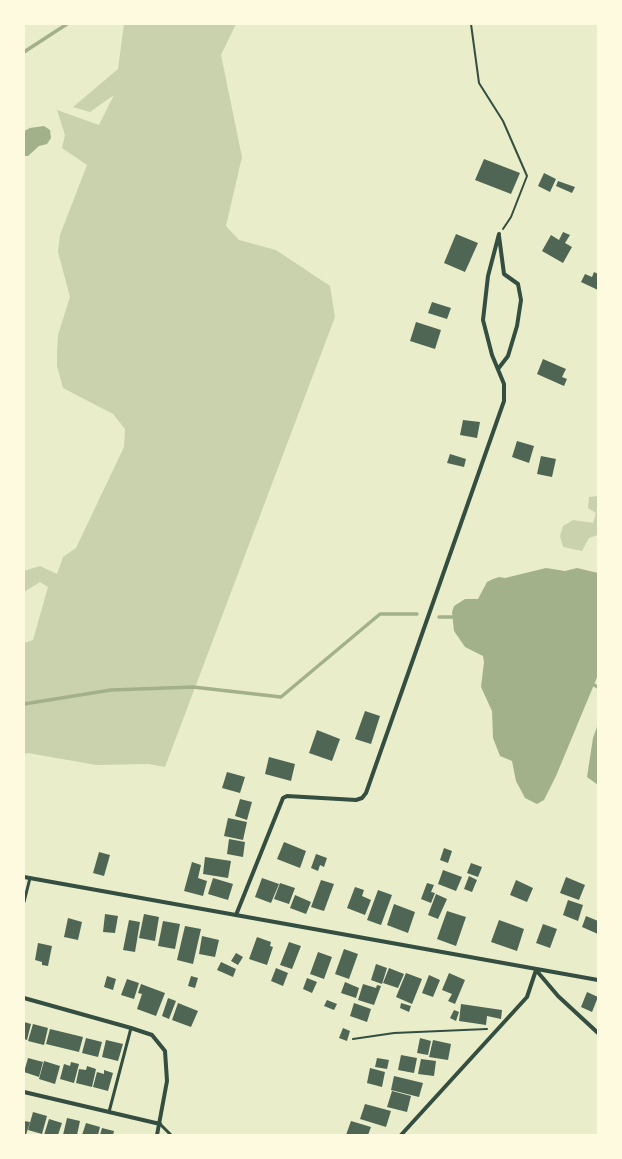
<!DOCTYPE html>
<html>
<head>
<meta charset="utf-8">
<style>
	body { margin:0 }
	#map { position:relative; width:622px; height:1159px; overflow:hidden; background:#e9edc9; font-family:"IBM Plex Sans",sans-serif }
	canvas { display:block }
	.frame { position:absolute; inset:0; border:25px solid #fefae0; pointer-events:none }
</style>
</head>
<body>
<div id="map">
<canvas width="622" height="1159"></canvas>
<div class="frame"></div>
</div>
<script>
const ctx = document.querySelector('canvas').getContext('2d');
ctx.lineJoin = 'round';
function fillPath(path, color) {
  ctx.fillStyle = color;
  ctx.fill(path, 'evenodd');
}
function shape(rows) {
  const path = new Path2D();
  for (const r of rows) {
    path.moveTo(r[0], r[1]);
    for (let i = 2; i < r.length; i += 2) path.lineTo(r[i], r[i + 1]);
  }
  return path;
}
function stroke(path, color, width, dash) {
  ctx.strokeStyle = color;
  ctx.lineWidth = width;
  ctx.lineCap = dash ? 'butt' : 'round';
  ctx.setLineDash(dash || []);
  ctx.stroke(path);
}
const green = shape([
	[124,24,236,24,221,55,242,157,226,226,239,240,276,250,330,286,335,317,165,767,148,764,96,765,28,753,24,754,24,643,33,640,48,587,40,582,24,592,24,571,40,566,57,574,63,557,76,548,124,447,125,429,113,414,63,388,57,366,57,353,58,335,70,297,58,252,60,235,87,165,62,148,65,135,57,110,99,125,114,95,90,112,73,107,118,69],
	[598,496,598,535,589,538,582,551,563,547,560,536,563,526,573,520,593,523,596,513,588,508,589,497]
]);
const water = shape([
	[44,126,50,130,51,138,47,144,39,146,28,156,24,156,24,131,30,128],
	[546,568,565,571,577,568,598,573,598,675,556,776,544,800,537,804,525,798,516,781,512,761,500,756,493,738,492,711,481,687,484,662,483,656,465,647,454,631,452,612,454,606,465,599,478,599,487,582,493,579,499,577,505,578],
	[598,724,598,785,587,777,593,738]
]);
const stream = shape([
	[24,52,67,24],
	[439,617,456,617],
	[590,683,598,687],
	[24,704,111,690,193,687,281,697,380,614,417,614]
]);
const building = shape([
	[484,159,520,173,511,194,475,180],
	[544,173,556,179,550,192,538,186],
	[558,181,575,187,572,193,556,186],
	[563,232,570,235,565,243,572,247,563,263,542,251,551,235,559,240],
	[456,234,478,243,465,272,444,263],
	[594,272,598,274,598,290,581,282,585,274,592,277],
	[432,302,451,308,447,319,428,313],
	[416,322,441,330,435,349,410,341],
	[543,359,566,369,562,377,567,379,564,386,537,374],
	[463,420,480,422,477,438,460,435],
	[517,441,534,446,529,463,512,457],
	[450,454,466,459,464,467,447,463],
	[541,456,556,459,552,477,537,474],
	[365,711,380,716,371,744,355,739],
	[317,730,340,739,332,761,309,753],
	[269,757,295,764,291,781,265,774],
	[227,772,245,777,240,793,222,788],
	[240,799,252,802,247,820,235,816],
	[228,818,247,822,243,840,224,836],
	[229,839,245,842,243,857,227,854],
	[284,842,306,851,300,868,277,859],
	[444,848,452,851,448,863,440,860],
	[99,852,110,855,104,876,93,873],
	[316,854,327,858,324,867,320,865,318,871,311,868],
	[205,857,231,861,228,878,203,874],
	[192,862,201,865,198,878,207,881,203,896,184,891],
	[471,863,482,867,478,877,467,873],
	[443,870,462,877,456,891,438,884],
	[469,876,477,880,472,892,464,889],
	[566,877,585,885,579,900,560,893],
	[213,878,233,884,228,900,208,894],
	[262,878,279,884,271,903,255,897],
	[321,880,334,884,324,911,311,907],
	[516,880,533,888,527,902,510,895],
	[280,883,295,888,289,904,274,899],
	[427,883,434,885,431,892,435,893,431,903,421,899],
	[355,887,364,890,362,896,371,900,365,915,347,908],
	[378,890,392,895,381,925,367,920],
	[436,894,447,899,438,919,428,915],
	[295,895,311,902,306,914,290,908],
	[568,900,583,905,578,921,563,915],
	[394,904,415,912,408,933,387,925],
	[447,911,466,917,456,946,437,939],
	[105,914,118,916,115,933,103,932],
	[144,914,159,917,155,941,139,938],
	[586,916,598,921,598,934,582,927],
	[68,918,82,922,78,940,64,937],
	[129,920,140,922,135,952,123,950],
	[499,920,524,929,517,951,491,942],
	[163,921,180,924,175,949,158,946],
	[543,924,557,929,550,948,536,943],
	[185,926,201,929,193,964,177,960],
	[202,936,219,940,215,957,199,954],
	[257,937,271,942,270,946,273,947,267,965,249,959],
	[289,942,301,946,292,969,280,965],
	[38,943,52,946,48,966,42,965,42,962,35,960],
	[344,949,358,954,349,979,335,974],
	[318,952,332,957,324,979,310,974],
	[236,953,243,957,238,965,231,961],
	[221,962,236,969,233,977,217,970],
	[376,964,387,968,382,984,371,980],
	[276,968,288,973,283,986,271,981],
	[389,968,404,974,398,988,383,983],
	[406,973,422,979,412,1004,396,997],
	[449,973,465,980,455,1004,448,1001,452,994,442,990],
	[429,975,440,980,433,997,422,993],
	[107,976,116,979,113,990,104,987],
	[191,976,198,978,195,988,188,986],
	[307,978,317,982,312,993,303,989],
	[127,979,139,983,134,999,121,995],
	[345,982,359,988,356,998,341,993],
	[141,984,165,993,156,1016,137,1009,142,994,138,993],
	[363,984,376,988,377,985,381,986,374,1005,358,1000],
	[587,992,598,997,592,1012,581,1007],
	[168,998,176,1001,169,1019,162,1016],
	[327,1000,337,1004,334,1010,324,1006],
	[178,1003,198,1011,191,1027,172,1020],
	[354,1003,371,1009,367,1022,350,1016],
	[401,1003,411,1006,409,1012,400,1008],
	[461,1004,502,1010,501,1019,487,1016,486,1025,459,1021],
	[454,1010,459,1012,456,1021,450,1018],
	[24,1022,31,1024,27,1040,24,1039],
	[33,1024,48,1028,44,1045,28,1041],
	[343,1028,350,1031,347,1041,339,1038],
	[50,1029,83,1037,79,1052,46,1044],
	[86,1038,102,1042,98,1057,82,1053],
	[420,1038,431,1041,428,1055,417,1053],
	[106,1040,123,1044,118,1061,102,1057],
	[433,1040,451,1044,448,1060,429,1057],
	[401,1055,417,1058,414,1073,398,1070],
	[28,1058,43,1062,39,1077,24,1072],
	[377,1058,389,1060,387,1069,375,1067],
	[421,1059,436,1061,434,1076,418,1074],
	[44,1061,60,1066,55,1084,39,1079],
	[71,1062,79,1064,74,1083,60,1079,64,1064,70,1066],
	[87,1066,96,1069,92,1087,76,1083,79,1069,86,1070],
	[370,1068,385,1072,382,1087,367,1083],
	[104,1070,113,1073,108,1091,93,1087,97,1072,104,1074],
	[394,1076,423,1083,419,1097,391,1090],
	[392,1091,411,1096,407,1112,387,1107],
	[365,1104,391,1111,386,1127,360,1119],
	[33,1112,47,1116,42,1134,28,1130],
	[67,1118,80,1121,77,1135,63,1135],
	[49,1119,62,1123,58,1135,44,1135],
	[24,1121,30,1122,26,1135,24,1135],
	[351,1121,371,1127,368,1135,346,1135],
	[86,1123,100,1127,98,1135,82,1135],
	[102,1128,114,1131,113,1135,100,1135]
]);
const path = shape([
	[471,24,479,83,503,121,527,176,511,217,503,229],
	[353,1039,394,1033,487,1029]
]);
const service = shape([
	[24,902,30,878],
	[109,1112,131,1028],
	[160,1124,171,1135]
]);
const minor = shape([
	[498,369,508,356,517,326,521,300,518,284,504,274,499,236],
	[24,877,598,980],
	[236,915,283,798,287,796,356,800,362,798,366,793,504,401,504,384,492,355,483,320,488,276,499,234],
	[536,970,558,996,598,1033],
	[24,998,131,1028,152,1035,165,1051,167,1081,157,1135],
	[24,1092,160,1124],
	[401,1135,527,997,536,970]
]);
fillPath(green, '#cad2ad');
fillPath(water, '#a3b18a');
stroke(stream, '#a3b18a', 3.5);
fillPath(building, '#4f6655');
stroke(path, '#344e41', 2);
stroke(service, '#344e41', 3);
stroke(minor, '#344e41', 4);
</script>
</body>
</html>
